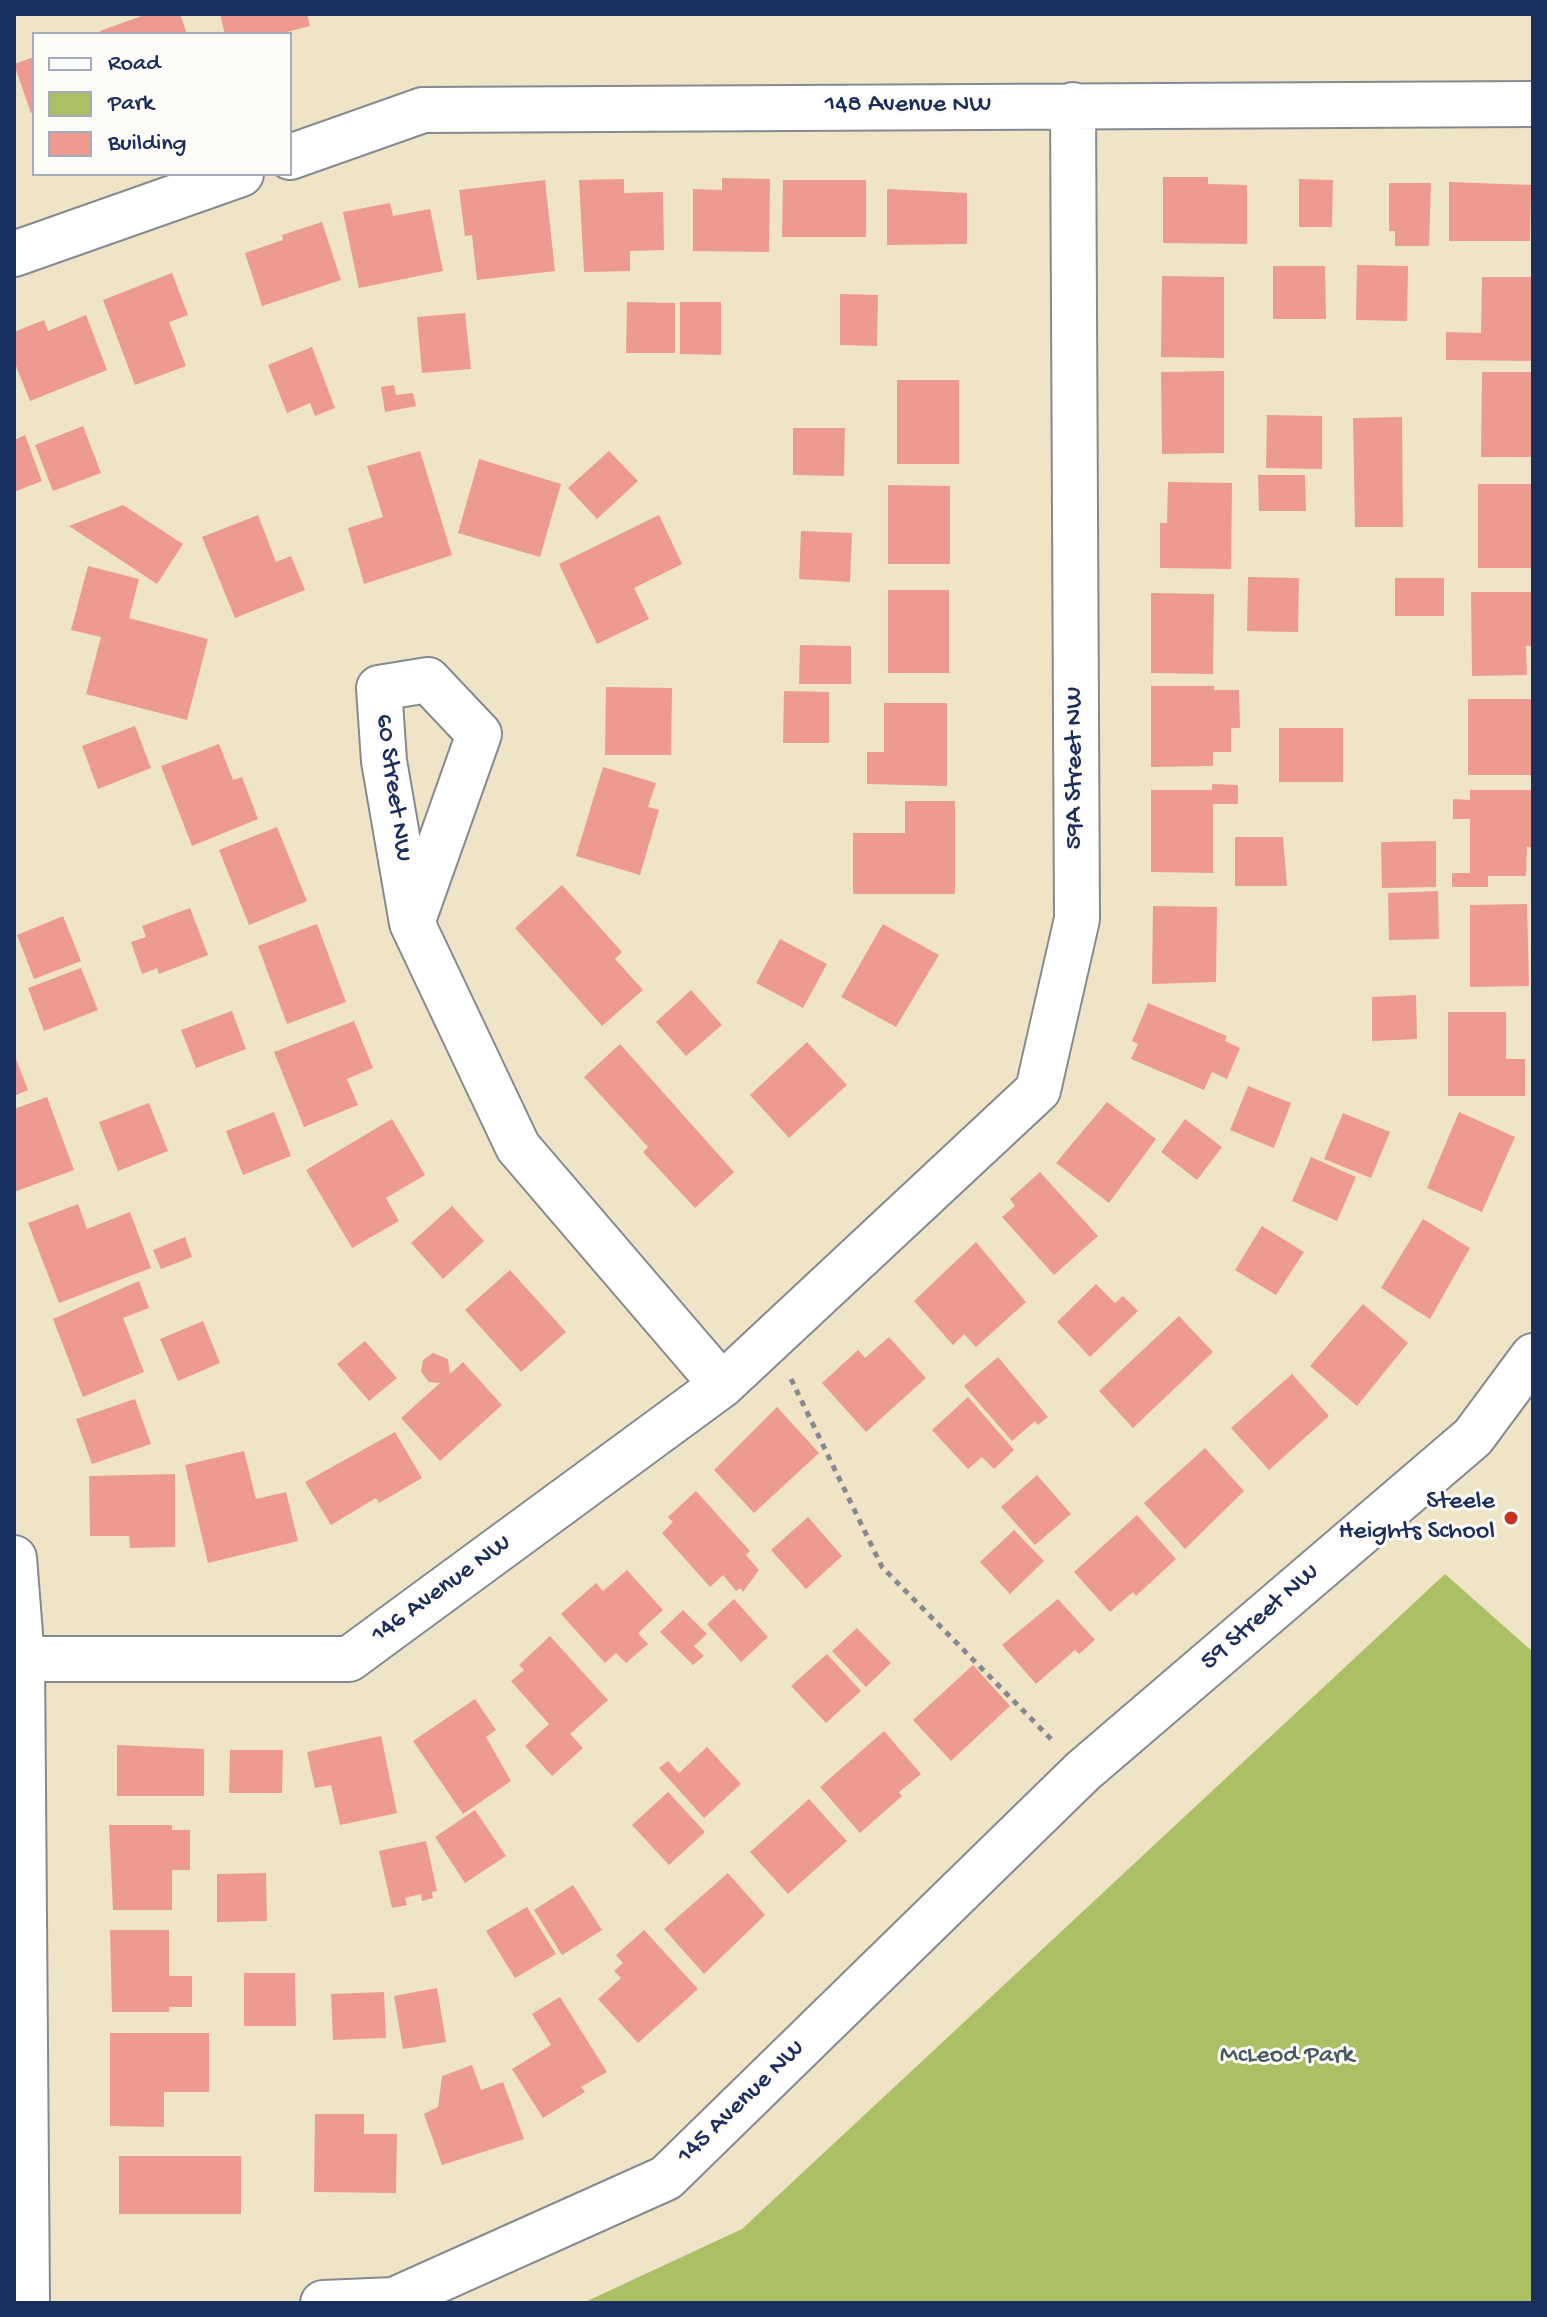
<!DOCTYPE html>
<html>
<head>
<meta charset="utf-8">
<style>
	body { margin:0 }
	#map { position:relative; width:1547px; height:2317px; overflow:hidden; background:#efe4c6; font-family:"Gochi Hand",sans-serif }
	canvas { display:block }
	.frame { position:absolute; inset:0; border:16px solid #1b2f5e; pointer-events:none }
	.legend { position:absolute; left:32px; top:32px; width:260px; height:144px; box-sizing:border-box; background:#fdfcf7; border:2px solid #a3aaba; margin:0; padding:10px 14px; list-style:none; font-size:24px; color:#1b2f5e }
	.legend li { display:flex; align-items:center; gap:16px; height:40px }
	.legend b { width:40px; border:2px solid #a3aaba }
</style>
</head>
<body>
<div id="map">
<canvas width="1547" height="2317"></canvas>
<div class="frame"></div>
<ul class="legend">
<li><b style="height:10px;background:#fff"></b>Road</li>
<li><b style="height:22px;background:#abbf64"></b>Park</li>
<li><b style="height:22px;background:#ed9b91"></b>Building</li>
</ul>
</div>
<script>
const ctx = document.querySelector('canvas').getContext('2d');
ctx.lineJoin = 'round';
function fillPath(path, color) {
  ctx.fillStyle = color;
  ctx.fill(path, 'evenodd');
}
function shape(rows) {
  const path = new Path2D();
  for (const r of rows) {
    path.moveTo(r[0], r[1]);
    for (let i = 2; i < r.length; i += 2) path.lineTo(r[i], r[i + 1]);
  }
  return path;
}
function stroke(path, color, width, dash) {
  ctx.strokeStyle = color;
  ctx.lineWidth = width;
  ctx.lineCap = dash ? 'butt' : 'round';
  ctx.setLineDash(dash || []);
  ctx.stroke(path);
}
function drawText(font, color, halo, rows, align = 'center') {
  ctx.font = font + ' "Gochi Hand",sans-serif';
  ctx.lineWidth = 6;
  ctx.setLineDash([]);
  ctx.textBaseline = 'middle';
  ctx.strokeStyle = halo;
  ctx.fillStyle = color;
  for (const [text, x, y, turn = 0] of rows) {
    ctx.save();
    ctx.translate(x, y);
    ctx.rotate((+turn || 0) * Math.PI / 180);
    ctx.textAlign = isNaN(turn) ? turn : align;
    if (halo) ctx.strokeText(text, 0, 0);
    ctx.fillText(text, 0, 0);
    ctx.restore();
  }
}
const green = shape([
	[1445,1574,1533,1652,1533,2303,583,2303,742,2229]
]);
const building = shape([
	[147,14,180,14,187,34,101,34,100,31],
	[220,14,307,14,310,26,279,34,225,34],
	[34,57,34,112,31,113,14,64],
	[1163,177,1208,177,1208,184,1247,185,1247,244,1163,243],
	[722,178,770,179,769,252,693,251,693,189,722,190],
	[624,179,624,193,663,192,664,250,630,251,630,271,584,272,579,180],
	[1299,179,1333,180,1332,227,1299,227],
	[545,180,555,271,477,280,472,235,465,236,459,190],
	[783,180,866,180,866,237,782,237],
	[1449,182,1531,185,1530,241,1449,241],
	[1389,183,1431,183,1429,246,1395,246,1395,231,1389,231],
	[887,189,967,193,967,244,887,245],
	[390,203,393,216,430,209,443,271,359,288,343,212],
	[322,222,341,280,262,306,245,253,283,240,282,235],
	[1357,265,1408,266,1407,321,1356,320],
	[1273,266,1325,266,1326,319,1273,319],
	[172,273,188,315,169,322,186,366,135,385,103,300],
	[1162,276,1224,277,1224,358,1161,357],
	[1482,277,1533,277,1533,361,1446,360,1446,332,1481,333],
	[840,294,878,295,877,346,840,345],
	[627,302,675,303,675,353,626,353],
	[680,302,721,302,721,355,680,354],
	[465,313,471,369,422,373,417,317],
	[86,315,107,370,30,401,14,361,14,332,44,320,48,331],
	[312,347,335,408,315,416,310,403,287,413,268,365],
	[1224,371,1224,453,1162,454,1161,372],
	[1482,372,1533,372,1533,457,1481,457],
	[897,380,959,380,959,464,897,464],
	[394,385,396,395,413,393,416,406,385,412,381,387],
	[1267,415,1322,416,1322,469,1266,468],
	[1402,417,1403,527,1355,527,1353,418],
	[83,426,101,473,53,491,35,445],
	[793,428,845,428,844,476,793,475],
	[25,435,42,481,14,492,14,440],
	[420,451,452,555,364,584,348,528,383,517,367,466],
	[609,451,638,481,597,519,568,488],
	[479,459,561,484,540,557,458,533],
	[1258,475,1305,475,1306,511,1259,511],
	[1168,482,1232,483,1231,569,1160,568,1160,523,1167,523],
	[1478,484,1533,484,1533,568,1478,568],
	[888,485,950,486,950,564,888,564],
	[123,505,183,544,157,584,69,526],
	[258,515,276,562,291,556,305,590,235,618,202,537],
	[659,515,682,564,634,588,649,619,597,644,559,564],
	[801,531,852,533,850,582,799,579],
	[88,566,139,579,129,618,208,639,187,720,86,694,101,637,71,630],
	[1248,577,1299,578,1298,632,1247,631],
	[1395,578,1444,578,1444,616,1395,616],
	[888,590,949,590,949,673,888,673],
	[1471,592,1531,592,1531,646,1526,646,1527,675,1472,676],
	[1151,593,1214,594,1213,674,1151,673],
	[800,645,851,646,851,684,799,684],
	[1151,686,1214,686,1214,690,1239,690,1240,728,1231,728,1231,752,1213,752,1213,766,1151,767],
	[606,687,672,688,671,755,605,755],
	[784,691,829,692,829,743,783,743],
	[1468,699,1531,699,1531,775,1468,775],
	[884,703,947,703,947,786,867,784,867,752,884,752],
	[135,726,151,768,98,789,82,746],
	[1279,728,1343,728,1343,782,1279,782],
	[219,744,233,780,242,777,258,819,192,846,161,766],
	[603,767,656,783,648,807,659,810,640,875,576,856],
	[1212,784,1238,785,1238,804,1213,804,1213,873,1151,872,1151,790,1212,790],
	[1470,790,1532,790,1531,847,1527,847,1526,876,1488,876,1488,887,1452,887,1452,873,1470,873,1470,819,1453,819,1453,799,1470,800],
	[905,801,955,801,955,894,853,894,853,833,905,833],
	[277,827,307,901,249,925,219,850],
	[1235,837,1283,837,1287,886,1235,886],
	[1436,841,1436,887,1382,888,1381,842],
	[562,885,622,952,615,959,643,990,602,1026,515,928],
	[1438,891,1439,939,1389,940,1388,893],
	[1527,904,1529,986,1470,987,1470,905],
	[1153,906,1217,907,1216,982,1152,984],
	[190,908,208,955,159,974,157,968,142,974,131,942,146,937,142,926],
	[63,916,81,961,34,979,17,935],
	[317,924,346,1002,287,1024,258,946],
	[883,924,939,955,896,1027,841,997],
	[780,939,827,964,803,1008,756,983],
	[81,968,98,1010,44,1031,28,988],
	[691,990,722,1025,686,1056,656,1022],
	[1416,995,1417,1039,1372,1041,1372,997],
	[1148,1003,1227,1036,1225,1041,1240,1048,1227,1079,1212,1072,1204,1090,1131,1059,1138,1044,1132,1041],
	[232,1011,246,1049,196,1068,181,1030],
	[1448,1012,1506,1012,1506,1059,1525,1059,1525,1096,1448,1096],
	[354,1021,373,1068,347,1079,358,1105,304,1127,274,1052],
	[807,1042,847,1085,789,1138,750,1095],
	[620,1044,734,1172,695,1208,643,1152,648,1147,584,1077],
	[14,1054,28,1090,14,1096],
	[1248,1086,1291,1103,1274,1148,1230,1130],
	[47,1097,74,1170,14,1192,14,1109],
	[1107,1102,1156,1139,1109,1203,1056,1163],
	[149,1103,168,1151,118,1171,99,1122],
	[274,1112,291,1156,243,1175,226,1131],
	[1459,1112,1515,1137,1482,1212,1427,1188],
	[1343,1113,1390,1132,1371,1178,1324,1159],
	[392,1119,425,1175,386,1198,399,1221,352,1248,306,1170],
	[1185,1119,1222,1147,1197,1180,1161,1152],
	[1311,1157,1356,1177,1337,1221,1292,1201],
	[1040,1172,1098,1236,1054,1275,1002,1217,1015,1206,1010,1199],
	[78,1204,87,1229,130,1212,151,1268,59,1303,28,1223],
	[452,1206,484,1241,443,1279,411,1243],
	[1423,1219,1470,1248,1430,1319,1381,1288],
	[1262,1226,1304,1252,1276,1295,1235,1270],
	[185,1237,192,1257,161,1269,153,1250],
	[976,1242,1026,1302,976,1347,964,1334,953,1345,914,1301],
	[510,1270,566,1332,521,1372,465,1310],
	[139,1281,149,1308,123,1318,144,1372,83,1397,53,1319],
	[1096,1284,1115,1303,1123,1296,1138,1311,1090,1357,1057,1322],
	[1363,1304,1408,1343,1357,1406,1310,1366],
	[1179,1316,1213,1352,1133,1428,1099,1391],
	[203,1321,220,1363,178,1381,160,1339],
	[889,1337,926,1378,866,1432,822,1383,858,1350,865,1358],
	[365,1341,397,1378,369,1401,337,1364],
	[433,1353,448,1359,450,1374,463,1362,502,1405,440,1461,401,1418,440,1383,429,1382,421,1372,423,1360],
	[998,1357,1048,1417,1038,1425,1035,1421,1012,1441,964,1386],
	[1292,1374,1329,1416,1269,1470,1231,1428],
	[968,1397,1014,1450,994,1469,982,1457,968,1469,932,1430],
	[135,1399,151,1444,92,1464,76,1419],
	[777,1407,819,1453,754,1513,714,1470],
	[395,1432,422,1478,379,1503,376,1498,331,1525,305,1482],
	[1205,1448,1244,1491,1185,1549,1144,1503],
	[244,1451,256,1499,286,1492,298,1541,208,1563,185,1465],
	[175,1474,175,1547,130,1548,129,1536,90,1536,89,1476],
	[1037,1475,1071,1514,1035,1545,1001,1507],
	[696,1491,750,1551,746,1555,759,1570,743,1592,740,1588,736,1591,723,1575,710,1587,662,1533,673,1522,668,1517],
	[1137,1515,1176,1559,1136,1596,1133,1592,1110,1612,1074,1572],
	[808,1517,842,1556,806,1589,771,1550],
	[1014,1530,1044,1561,1010,1594,980,1562],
	[627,1570,663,1610,638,1633,648,1644,626,1663,616,1653,605,1663,561,1614,596,1583,603,1591],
	[734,1599,768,1637,741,1662,707,1624],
	[1058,1599,1095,1640,1079,1654,1075,1650,1036,1684,1002,1645],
	[683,1610,707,1634,694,1646,704,1656,693,1665,660,1632],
	[857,1628,891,1663,866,1687,832,1651],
	[550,1636,608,1700,570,1734,583,1748,552,1776,525,1746,549,1724,511,1681,524,1670,519,1665],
	[827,1654,861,1691,826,1723,791,1686],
	[973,1665,1010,1706,951,1761,913,1720],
	[475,1699,496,1730,486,1737,511,1781,463,1814,413,1741],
	[884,1731,921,1774,899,1792,902,1796,860,1833,820,1787],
	[381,1736,397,1813,340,1825,331,1785,315,1788,307,1752],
	[117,1745,204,1749,204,1796,117,1796],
	[707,1747,741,1784,704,1818,659,1768,668,1761,679,1773],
	[230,1750,283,1750,282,1793,229,1793],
	[668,1792,705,1832,669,1865,632,1825],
	[809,1799,847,1841,788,1894,750,1852],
	[475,1810,506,1856,465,1883,435,1837],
	[109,1825,172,1825,172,1830,190,1830,190,1870,172,1870,172,1910,113,1910],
	[426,1841,437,1891,432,1892,433,1898,422,1901,421,1894,405,1898,407,1905,392,1908,379,1851],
	[266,1873,267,1921,217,1922,217,1874],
	[728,1873,765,1915,704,1974,664,1929],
	[573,1885,602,1930,562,1955,534,1910],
	[527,1907,556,1954,515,1978,486,1931],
	[110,1930,169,1930,169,1976,192,1976,192,2007,169,2007,169,2012,112,2012],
	[644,1930,698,1989,638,2043,598,1999,621,1978,614,1971,623,1963,616,1955],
	[244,1973,295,1973,296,2026,244,2026],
	[437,1988,446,2042,403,2049,394,1996],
	[384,1992,386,2038,333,2040,331,1994],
	[560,1997,607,2072,581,2087,585,2092,543,2118,512,2069,551,2045,532,2014],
	[110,2033,209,2033,209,2092,164,2092,164,2127,110,2126],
	[472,2065,481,2090,503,2082,524,2139,442,2165,424,2114,438,2107,442,2076],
	[315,2114,364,2114,364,2134,397,2134,396,2193,314,2192],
	[119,2156,241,2156,241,2214,119,2214]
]);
const path = shape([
	[791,1379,882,1567,1054,1742]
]);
const minor = shape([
	[290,157,423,110,1533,104],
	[14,254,241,174],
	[412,923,479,734,428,680,379,688,384,761,412,923,518,1147,722,1385],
	[14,1558,22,1659,27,2303],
	[22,1659,349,1659,722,1385,1038,1090,1077,919,1073,105],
	[323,2303,394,2300,666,2178,1083,1771,1473,1437,1533,1356]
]);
const markers = [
	[1511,1518,8,"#c8321e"]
];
const streetNames = [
	["148 Avenue NW",908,106],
	["59A Street NW",1076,768,-90],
	["60 Street NW",392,788,82],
	["146 Avenue NW",442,1590,-36],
	["59 Street NW",1261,1618,-41],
	["145 Avenue NW",742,2103,-44]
];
const poiNames = [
	["Steele",1495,1503],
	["Heights School",1495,1533]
];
const parkNames = [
	["McLeod Park",1287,2057]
];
fillPath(green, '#abbf64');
fillPath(building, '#ed9b91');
stroke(minor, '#858a92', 48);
stroke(path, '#858a92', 5, [6, 6]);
stroke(minor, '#fff', 44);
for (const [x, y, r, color] of markers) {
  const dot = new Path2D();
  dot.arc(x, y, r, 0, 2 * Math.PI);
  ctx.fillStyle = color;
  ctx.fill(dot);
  stroke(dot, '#fdfcf7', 3);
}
drawText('26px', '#1b2f5e', '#fdfcf7', streetNames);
drawText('26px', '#1b2f5e', '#fdfcf7', poiNames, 'right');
drawText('26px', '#465a60', '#fdfcf7', parkNames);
</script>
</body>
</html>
